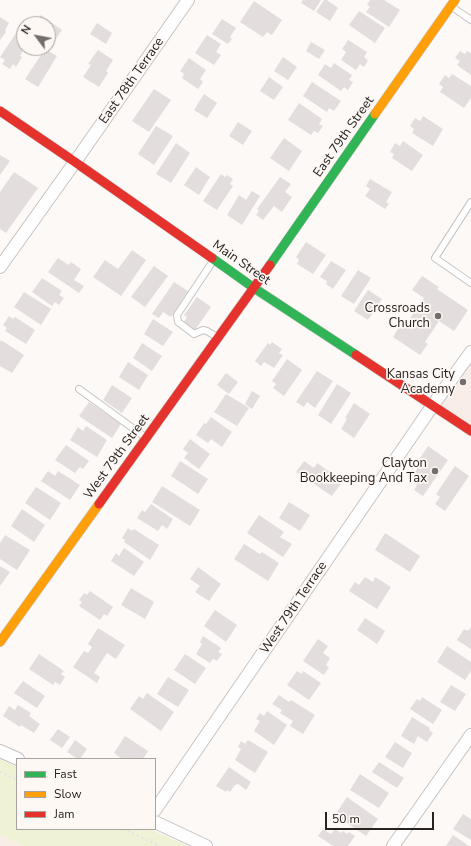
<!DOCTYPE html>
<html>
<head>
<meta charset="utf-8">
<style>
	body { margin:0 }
	#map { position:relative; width:471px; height:846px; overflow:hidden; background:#fcf9f7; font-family:"Nunito Sans",sans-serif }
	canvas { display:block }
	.legend { position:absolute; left:16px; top:758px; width:140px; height:72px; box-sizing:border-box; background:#fef8f5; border:1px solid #a9a3a0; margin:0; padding:5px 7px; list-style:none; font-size:12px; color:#292320 }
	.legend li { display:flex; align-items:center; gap:8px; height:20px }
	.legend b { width:20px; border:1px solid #a9a3a0 }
	.north { position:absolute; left:16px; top:16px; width:40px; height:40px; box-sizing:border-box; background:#fef8f5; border:1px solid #a9a3a0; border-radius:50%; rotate:302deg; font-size:11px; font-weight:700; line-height:16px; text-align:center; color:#292320 }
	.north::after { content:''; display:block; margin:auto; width:14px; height:18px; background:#736e6b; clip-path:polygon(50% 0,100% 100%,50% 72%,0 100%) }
	.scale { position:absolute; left:325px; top:812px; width:109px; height:18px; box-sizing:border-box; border:2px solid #292320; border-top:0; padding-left:5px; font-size:12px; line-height:14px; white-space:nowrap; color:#292320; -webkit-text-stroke:3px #fef8f5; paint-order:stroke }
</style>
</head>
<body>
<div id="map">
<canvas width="471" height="846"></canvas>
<ul class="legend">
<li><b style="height:5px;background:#30b455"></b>Fast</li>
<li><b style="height:5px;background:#ff9f0a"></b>Slow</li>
<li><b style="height:5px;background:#e5322d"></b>Jam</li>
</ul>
<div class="north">N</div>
<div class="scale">50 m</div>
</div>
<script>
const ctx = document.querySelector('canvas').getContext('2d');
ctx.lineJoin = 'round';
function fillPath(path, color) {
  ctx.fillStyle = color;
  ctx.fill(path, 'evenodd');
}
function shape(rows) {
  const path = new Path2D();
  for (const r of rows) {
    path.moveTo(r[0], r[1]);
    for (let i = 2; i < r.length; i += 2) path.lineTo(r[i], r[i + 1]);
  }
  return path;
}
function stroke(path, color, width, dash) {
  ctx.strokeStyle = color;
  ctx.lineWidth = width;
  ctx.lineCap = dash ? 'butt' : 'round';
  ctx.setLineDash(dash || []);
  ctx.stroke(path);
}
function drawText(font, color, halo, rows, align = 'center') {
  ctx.font = font + ' "Nunito Sans",sans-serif';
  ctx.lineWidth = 3.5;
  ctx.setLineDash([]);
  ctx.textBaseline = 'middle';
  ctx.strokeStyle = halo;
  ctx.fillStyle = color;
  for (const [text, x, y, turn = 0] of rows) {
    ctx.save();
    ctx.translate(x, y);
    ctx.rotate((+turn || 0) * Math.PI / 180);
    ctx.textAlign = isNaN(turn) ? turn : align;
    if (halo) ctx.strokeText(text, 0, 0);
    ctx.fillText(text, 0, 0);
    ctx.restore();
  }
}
const built = shape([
	[471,359,471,427,438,405],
	[0,835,22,846,0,846]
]);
const green = shape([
	[0,759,17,767,17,829,151,829,187,846,22,846,0,835]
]);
const building = shape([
	[303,0,321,0,314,11,301,3],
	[324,0,327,0,338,8,330,21,316,12],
	[370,0,384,0,400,10,389,27,366,12,370,7,367,5],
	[254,1,282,20,272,35,267,32,263,37,240,22],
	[359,11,385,28,375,43,349,25],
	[41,15,62,30,53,43,48,39,48,24,35,24],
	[0,17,9,23,5,30,6,32,0,40],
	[222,19,236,28,230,37,232,39,228,44,212,34],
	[97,23,112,33,106,44,90,34],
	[20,27,24,29,24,48,25,48,20,56,22,57,16,67,13,64,10,69,2,64,5,60,0,57],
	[207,35,221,44,216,52,221,55,214,65,195,53],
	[348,40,367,52,364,57,368,60,364,67,360,64,356,70,341,60,346,52,342,49],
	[311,42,325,50,319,59,306,51],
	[45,49,57,56,38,87,25,79],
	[98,50,113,60,106,71,108,73,99,87,83,77,91,65,88,64],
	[460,51,465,54,467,51,471,53,471,75,457,65,460,61,455,58],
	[283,57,297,67,288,80,274,71],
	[189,58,206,70,200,79,203,82,198,89,182,78,184,74,180,71],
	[334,63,352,75,349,80,353,82,348,90,344,87,341,91,318,75,325,64,331,68],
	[452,74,471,86,471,98,464,108,440,92,443,87,439,84,445,75,449,78],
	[269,77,283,87,274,100,260,91],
	[312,82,341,101,334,111,329,108,327,112,303,96],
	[154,89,171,100,149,132,132,121],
	[204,94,217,103,207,118,194,110],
	[299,103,322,119,319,124,323,126,318,133,314,131,311,135,288,120],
	[423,116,443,129,433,146,412,133,414,129,410,126,415,118,420,121],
	[238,122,252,131,243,145,229,136],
	[156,126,173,136,154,165,138,154],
	[284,138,302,151,289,171,270,158],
	[403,141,423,155,412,171,392,158,394,154,390,152,395,143,400,146],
	[176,143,190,153,171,183,156,174],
	[0,155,10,161,0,175],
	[196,167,210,177,199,195,184,185],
	[14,172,38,188,6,233,0,229,0,192],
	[221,174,225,177,227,175,233,179,230,184,233,186,217,210,203,201],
	[280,177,291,184,285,192,292,197,282,212,274,206,263,220,256,215,259,211,257,209],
	[370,179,392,192,386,202,389,204,385,209,365,196,370,189,366,186],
	[252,191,260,196,242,225,227,215,239,195,246,200],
	[306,242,326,255,313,274,297,264,299,260,296,257],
	[132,250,146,260,121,296,93,277,105,260,118,269],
	[58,258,69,265,71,262,81,269,74,280,84,286,79,293,48,272],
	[331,261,346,270,333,289,326,284,327,281,320,277],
	[154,266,168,276,145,307,131,297],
	[358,270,371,278,354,304,341,296],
	[422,276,439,287,437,289,468,310,454,331,439,321,425,342,428,344,420,355,393,337,401,324,404,327,424,298,412,290],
	[42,278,62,291,59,295,64,298,59,305,55,302,52,306,32,292],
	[174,282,188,291,171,317,163,312,159,318,152,314],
	[368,290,382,299,368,320,354,311],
	[24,292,51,309,41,325,14,307],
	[197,297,211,307,195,330,184,322,187,317,184,315],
	[9,316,13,319,15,317,35,330,26,344,5,331,7,328,3,325],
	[153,319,173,332,163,346,144,334],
	[1,340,24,355,12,373,0,366,0,342],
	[272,342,282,349,279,353,283,355,274,368,264,362,261,366,255,361,268,343,270,345],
	[142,343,162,356,152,371,133,358],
	[287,359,302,370,284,396,273,388,276,384,272,381],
	[128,362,148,375,139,390,119,377],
	[317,371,333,381,315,408,307,402,304,407,296,402],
	[226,373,238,382,229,394,217,385],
	[337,384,351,393,331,424,318,415],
	[112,385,132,398,122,413,103,400],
	[252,391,260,396,252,409,245,404],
	[226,394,249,408,237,426,214,412],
	[89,402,121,424,112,438,79,416],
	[354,403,370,414,354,438,341,429,347,419,345,418],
	[211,417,232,432,222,447,211,439,208,443,196,435,204,423,206,424],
	[86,426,107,440,97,457,70,440,78,427,83,431],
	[190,439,210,454,199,469,184,458,188,453,183,449],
	[66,445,89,461,83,469,80,467,75,473,55,460],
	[428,446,448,460,423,496,414,490,417,485,409,480,417,469,414,467],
	[180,461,208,479,198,494,171,476],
	[304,461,314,468,317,463,343,481,332,496,296,472],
	[455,466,469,476,445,511,435,504,440,497,436,494],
	[48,471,55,476,58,471,80,485,70,500,41,481],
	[162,486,200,510,190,526,152,502],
	[36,487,61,503,50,520,25,503],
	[289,502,310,515,300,531,279,518],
	[151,504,173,519,167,529,162,525,158,531,137,518,142,510,145,512],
	[22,509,45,525,34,542,11,526],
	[259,515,284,532,280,537,292,544,283,557,247,533],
	[128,528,132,531,134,529,159,545,150,560,124,542,125,540,122,538],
	[385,533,420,556,410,572,375,550],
	[5,535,30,550,17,570,0,559,0,543],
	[244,544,260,554,262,552,279,563,268,581,234,559],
	[124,548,144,562,134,576,111,561,116,553,119,556],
	[0,566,10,572,0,586],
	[198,567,221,584,209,601,195,592,200,586,190,579],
	[365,577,373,582,375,577,391,587,377,609,349,591,355,582,359,585],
	[131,588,154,602,145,619,121,605],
	[90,591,113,607,107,616,104,614,100,620,79,606,82,602,79,600,84,593,87,595],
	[215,610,237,625,226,642,204,626],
	[365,618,385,631,377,644,357,630],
	[471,627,471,649,457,640,464,629,468,631],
	[98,628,125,645,116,659,107,653,94,673,100,677,97,683,73,667,84,651,88,653,92,647,88,644],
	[203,636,221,648,218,652,222,654,217,661,213,659,210,663,196,654,202,644,200,642],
	[318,639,328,646,323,653,330,658,326,665,329,667,324,675,303,661],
	[447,646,471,662,471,671,465,680,437,662],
	[39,654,64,671,61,674,65,677,60,685,55,682,53,685,29,669],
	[185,654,206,668,195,684,174,670],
	[297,671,302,674,303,671,321,683,309,700,287,685],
	[168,677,189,690,178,707,157,694],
	[23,681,45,696,37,708,14,693],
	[451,685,466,694,455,711,440,702],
	[147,693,174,712,161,731,130,709,139,696,143,699],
	[279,695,289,702,291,700,315,715,303,734,290,726,293,721,280,713,282,710,272,704],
	[422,697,442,710,433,724,410,709,417,699,420,701],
	[18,705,31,713,29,716,40,724,34,733,21,725,20,727,3,716,9,706,15,710],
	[267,711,287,725,274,745,254,731,260,721,256,719,260,713,264,716],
	[412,717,430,728,429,730,433,733,427,742,418,736,414,744,401,736],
	[58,729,70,737,62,748,50,740],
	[125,736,148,751,143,759,122,759,114,753],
	[75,740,87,749,80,759,78,759,67,752],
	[248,740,268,752,255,773,235,760,241,749,238,747,241,741,245,744],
	[395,742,412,753,403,768,385,757],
	[379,762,404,778,397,788,372,772],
	[229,767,251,782,246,790,238,784,235,785,230,792,227,790,226,792,216,786],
	[360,774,389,793,379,808,350,790],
	[347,797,378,819,366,836,335,815],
	[463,814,471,819,471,840,453,829],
	[323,829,331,834,335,829,341,833,343,831,347,834,349,832,355,836,348,846,333,846,318,836],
	[453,835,469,846,446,846]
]);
const path = shape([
	[0,772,17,780],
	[123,829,160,846]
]);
const lane = shape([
	[452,7,471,20],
	[471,202,435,258,471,283],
	[213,261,177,315,178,322,194,334,203,330,207,331,217,337],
	[79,389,145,437]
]);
const street = shape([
	[0,267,75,162,188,0],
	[0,751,18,759],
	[155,810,433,405,471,352],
	[155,822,206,846],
	[393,846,471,735]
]);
const fast = shape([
	[212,258,254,288,356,355],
	[270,265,375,114]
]);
const slow = shape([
	[375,114,455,0],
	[0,642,99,504]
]);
const jam = shape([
	[0,111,75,162,212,258],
	[356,355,471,431],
	[99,504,270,265]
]);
const markers = [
	[438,316,4,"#736e6b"],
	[463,382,4,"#736e6b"],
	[435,471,4,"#736e6b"]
];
const streetNames = [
	["East 78th Terrace",132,81,-55],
	["East 79th Street",344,137,-55],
	["Main Street",241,263,35],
	["West 79th Street",117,457,-54],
	["West 79th Terrace",294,608,-56]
];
const poiNames = [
	["Crossroads",430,309],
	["Church",430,324],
	["Kansas City",455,375],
	["Academy",455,390],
	["Clayton",427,464],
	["Bookkeeping And Tax",427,479]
];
fillPath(built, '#f9eee7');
fillPath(green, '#f0f2d5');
fillPath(building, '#e3dedd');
stroke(lane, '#c7c3c0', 8);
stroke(street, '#c7c3c0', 14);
stroke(fast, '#c7c3c0', 10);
stroke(slow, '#c7c3c0', 10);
stroke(jam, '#c7c3c0', 10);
stroke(path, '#e6e5e3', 2.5, [2, 3]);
stroke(lane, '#fffefe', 6);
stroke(street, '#fffefe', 12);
stroke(fast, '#30b455', 9);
stroke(slow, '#ff9f0a', 9);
stroke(jam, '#e5322d', 9);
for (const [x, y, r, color] of markers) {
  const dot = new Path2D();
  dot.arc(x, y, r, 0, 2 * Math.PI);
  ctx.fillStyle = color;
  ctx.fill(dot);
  stroke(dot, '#fef8f5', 1.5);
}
drawText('13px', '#292320', '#fef8f5', streetNames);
drawText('13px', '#292320', '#fef8f5', poiNames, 'right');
</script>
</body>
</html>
